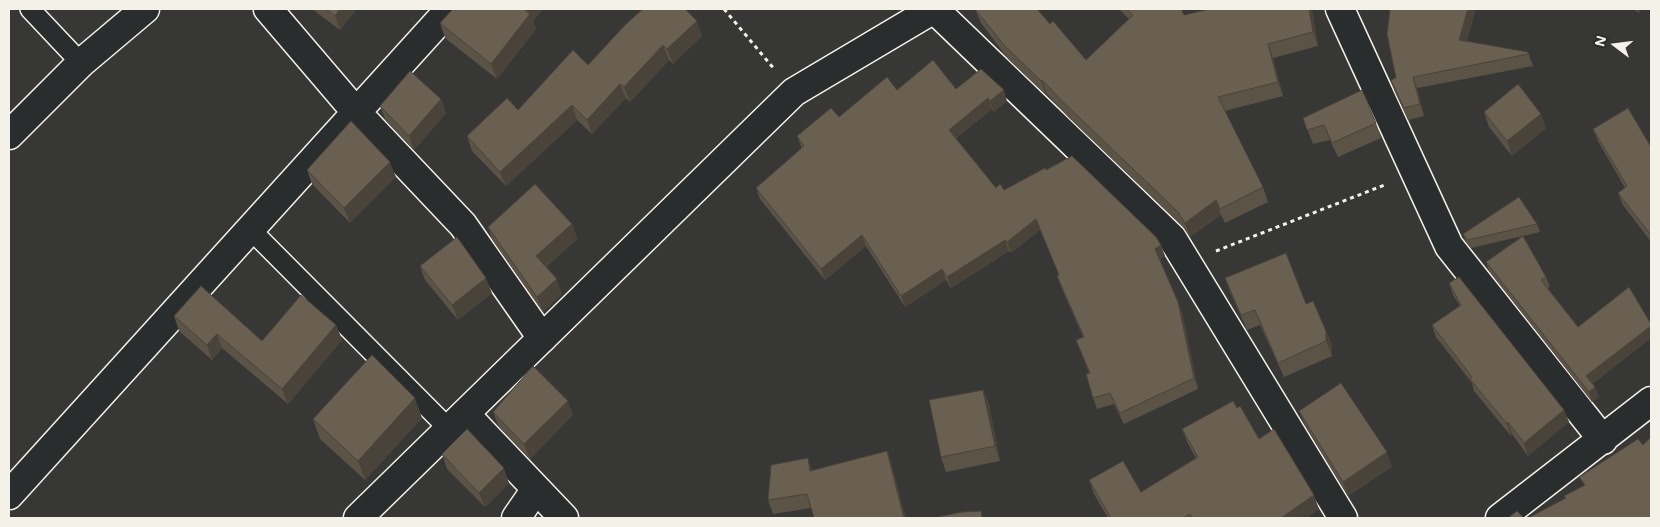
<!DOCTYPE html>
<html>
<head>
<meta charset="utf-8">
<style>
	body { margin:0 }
	#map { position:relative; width:1660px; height:527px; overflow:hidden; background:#373735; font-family:Mali,sans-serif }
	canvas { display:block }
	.frame { position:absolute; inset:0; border:10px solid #f4f1e8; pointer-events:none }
	.north { position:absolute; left:1590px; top:20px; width:50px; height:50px; -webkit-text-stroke:4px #2a2d2e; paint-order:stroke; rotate:285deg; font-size:14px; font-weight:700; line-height:20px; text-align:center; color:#f4f1e8 }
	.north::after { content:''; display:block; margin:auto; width:18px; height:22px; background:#f4f1e8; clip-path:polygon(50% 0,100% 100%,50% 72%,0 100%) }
</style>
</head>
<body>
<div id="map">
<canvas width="1660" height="527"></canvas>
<div class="frame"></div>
<div class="north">N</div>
</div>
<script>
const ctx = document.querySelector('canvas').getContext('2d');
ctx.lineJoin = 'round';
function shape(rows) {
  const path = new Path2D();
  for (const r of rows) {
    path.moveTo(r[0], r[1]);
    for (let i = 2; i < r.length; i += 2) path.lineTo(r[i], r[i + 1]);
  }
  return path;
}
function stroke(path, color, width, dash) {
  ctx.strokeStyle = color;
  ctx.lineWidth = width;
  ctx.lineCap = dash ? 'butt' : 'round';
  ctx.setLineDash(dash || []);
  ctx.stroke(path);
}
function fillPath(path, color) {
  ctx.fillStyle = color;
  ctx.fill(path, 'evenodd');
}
const path = shape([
	[724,9,775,70],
	[1216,251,1387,184]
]);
const lane = shape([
	[30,9,81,63],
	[250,229,449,429]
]);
const street = shape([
	[268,9,356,112,463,225,542,338],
	[934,9,1172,238,1343,518],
	[1340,9,1449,246,1603,440],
	[9,135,81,63,145,9],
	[465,414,564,518],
	[9,495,450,9],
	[516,518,536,489],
	[1500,518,1651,401]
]);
const secondary = shape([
	[358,518,794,92,934,9]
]);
const wall = shape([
	[312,9,357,9,340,30],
	[453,9,543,9,533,21,536,29,497,79,445,38,440,23],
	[975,9,1050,24,1086,60,1129,19,1119,9,1182,9,1184,15,1312,9,1318,46,1273,58,1283,96,1225,111,1263,187,1268,202,1225,223,1221,215,1190,237,1183,227,1068,117,1047,94,1046,95,1009,60,981,23],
	[1390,9,1474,9,1475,11,1467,41,1528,52,1533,66,1417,88,1424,116,1408,120,1395,92,1391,80,1396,78],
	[1633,9,1641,9,1639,13],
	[702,36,673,64,669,60,630,102,626,98,592,134,577,120,506,186,472,151,467,136,518,110,588,65],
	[956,89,1007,101,994,112,992,109,956,138,996,188,1004,190,1046,170,1165,256,1160,259,1182,312,1198,389,1124,424,1114,404,1097,409,1093,398,1089,373,1076,340,1083,337,1061,287,1057,276,1059,275,1040,230,1011,253,1009,251,951,288,946,280,905,307,866,246,825,280,760,199,756,188,802,149,797,136,897,90],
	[441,99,446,113,414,150,386,121,380,106],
	[1484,112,1546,128,1512,156,1489,127],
	[1303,118,1376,123,1381,138,1338,157,1330,140,1313,144],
	[1593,129,1651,147,1651,242,1623,205,1618,193,1625,188,1598,141],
	[307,170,396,177,350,223,312,184],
	[572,224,577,239,546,267,562,294,543,312,493,241,488,227],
	[1537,224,1540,232,1471,248,1466,242,1463,234],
	[1486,262,1546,277,1550,287,1547,288,1578,327,1651,324,1651,338,1592,384,1595,387,1599,397,1592,402,1489,271],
	[420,266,492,293,458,320,425,280],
	[1225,278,1306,304,1326,331,1332,345,1332,356,1284,377,1260,325,1247,330,1230,292],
	[1449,283,1564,410,1569,422,1528,456,1512,434,1511,436,1474,391,1472,383,1436,337,1432,325,1460,306,1453,295],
	[174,316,262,341,336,325,342,340,288,404,222,348,212,360,179,331],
	[983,390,989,404,1000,461,946,472,941,457],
	[1237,408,1259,439,1319,509,1306,518,1108,518,1094,494,1089,480,1141,492,1196,458,1187,442,1182,429],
	[1299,411,1392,467,1348,496,1305,425],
	[493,412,573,415,530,459,499,427],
	[422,418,365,480,320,439,313,419],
	[887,451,892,465,811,508,773,514,768,500,813,470],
	[442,454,509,483,485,507,447,469]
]);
const shadedWall = shape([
	[340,9,357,9,340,30,335,16],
	[526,9,543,9,533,21,536,29,497,79,491,64],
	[1309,9,1312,9,1318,46,1313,32],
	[1468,9,1474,9,1475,11,1464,51,1459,40],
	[1637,9,1641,9,1639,13],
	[697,21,702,36,673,64,667,49],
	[1268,44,1273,58,1283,96,1278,82],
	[663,45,669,60,630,102,624,87],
	[1413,77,1417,88,1424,116,1420,104],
	[1042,80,1047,94,1046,95,1041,81],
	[620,84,626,98,592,134,587,120],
	[1004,90,1007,101,994,112,990,101],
	[988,98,992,109,953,140,949,130],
	[441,99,446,113,414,150,409,136],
	[572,105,577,120,506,186,500,172],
	[1541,114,1546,128,1512,156,1507,141],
	[390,162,396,177,350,223,344,208],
	[1216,200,1221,215,1190,237,1185,223],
	[1036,219,1040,230,1011,253,1007,242],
	[572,224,577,239,541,271,536,256],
	[862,235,866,246,825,280,821,269],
	[1005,240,1009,251,951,288,947,277],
	[1161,245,1165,256,1159,260,1155,249],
	[942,269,946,280,905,307,901,296],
	[486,278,492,293,458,320,452,305],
	[557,279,562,294,543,312,537,297],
	[1178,302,1182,312,1198,389,1194,378],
	[336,325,342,340,288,404,282,389],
	[1651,326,1651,338,1590,385,1586,376],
	[1326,331,1332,345,1332,356,1326,341],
	[217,334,222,348,212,360,207,345],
	[1595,387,1599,397,1592,402,1589,392],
	[983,390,989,404,1000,461,995,446],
	[415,398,422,418,365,480,358,461],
	[568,401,573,415,530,459,524,444],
	[1564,410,1569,422,1528,456,1524,443],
	[1508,422,1512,434,1511,436,1507,424],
	[887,451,892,465,906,518,904,518],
	[1387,452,1392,467,1348,496,1343,482],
	[808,458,813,472,810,471],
	[504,468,509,483,485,507,479,493],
	[1314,495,1319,509,1306,518,1281,518]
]);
const building = shape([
	[326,9,340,9,335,16,326,9],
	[453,9,526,9,525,10,530,14,491,64,440,23,453,9],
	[643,9,685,9,697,21,667,49,663,45,624,87,620,84,587,120,572,105,500,172,467,136,507,98,518,110,573,50,588,65,626,24,643,9],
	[975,9,1037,9,1050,24,1053,21,1086,60,1133,15,1127,9,1181,9,1184,15,1210,9,1309,9,1313,32,1268,44,1278,82,1218,97,1263,187,1220,209,1216,200,1185,223,1178,212,1063,102,1042,80,1041,81,1004,45,975,9],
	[1390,9,1468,9,1459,40,1528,52,1528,54,1413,77,1420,104,1404,108,1391,80,1396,78,1387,34,1390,9],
	[933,60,956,89,981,69,1004,90,990,101,988,98,949,130,996,188,1000,184,1004,190,1045,168,1046,170,1072,156,1156,237,1161,245,1155,249,1178,302,1194,378,1120,413,1110,393,1093,398,1086,374,1090,373,1076,340,1084,337,1057,276,1059,275,1036,219,1007,242,1005,240,947,277,942,269,901,296,862,235,821,269,756,188,804,146,797,136,831,108,839,117,887,77,897,90,933,60],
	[410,71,441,99,409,136,380,106,410,71],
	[1518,84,1541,114,1507,141,1484,112,1518,84],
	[1362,90,1376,123,1332,143,1324,125,1307,130,1303,118,1362,90],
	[1628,108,1651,147,1651,235,1618,193,1627,186,1593,129,1628,108],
	[351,121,390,162,344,208,307,170,351,121],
	[535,184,572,224,536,256,557,279,537,297,488,227,535,184],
	[1519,197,1537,224,1468,240,1463,234,1519,197],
	[1523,236,1546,277,1541,280,1578,327,1629,287,1651,324,1651,326,1586,376,1595,387,1589,392,1486,262,1523,236],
	[457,237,486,278,452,305,420,266,457,237],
	[1286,253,1306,304,1313,301,1326,331,1326,341,1278,363,1255,310,1241,315,1225,278,1286,253],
	[1459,277,1564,410,1524,443,1508,422,1507,424,1470,379,1472,377,1432,325,1461,305,1449,283,1459,277],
	[201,286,262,341,301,295,336,325,282,389,217,334,207,345,174,316,201,286],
	[372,355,415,398,358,461,313,419,372,355],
	[533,366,568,401,524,444,493,412,533,366],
	[1341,383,1387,452,1343,482,1299,411,1341,383],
	[983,390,995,446,941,457,929,400,983,390],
	[1233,401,1237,408,1240,406,1259,439,1274,429,1314,495,1281,518,1193,518,1190,514,1183,518,1111,518,1089,480,1123,461,1141,492,1198,457,1182,429,1233,401],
	[467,429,504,468,479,493,442,454,467,429],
	[1651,437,1651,518,1528,518,1566,498,1564,496,1585,485,1579,477,1638,439,1643,445,1651,437],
	[887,451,904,518,814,518,807,494,768,500,771,465,808,458,810,471,887,451],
	[981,511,982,518,933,518,962,512,981,511],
	[1517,511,1524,518,1508,518,1517,511]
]);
stroke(lane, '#f4f1e8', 22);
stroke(street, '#f4f1e8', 31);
stroke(secondary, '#f4f1e8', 31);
stroke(path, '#f4f1e8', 3, [4, 4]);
stroke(lane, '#2a2d2e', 19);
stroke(street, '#2a2d2e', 28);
stroke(secondary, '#2a2d2e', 28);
fillPath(wall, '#5b5346');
fillPath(shadedWall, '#4a4339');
fillPath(building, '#6a6051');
stroke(building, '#4a4339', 1);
</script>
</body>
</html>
